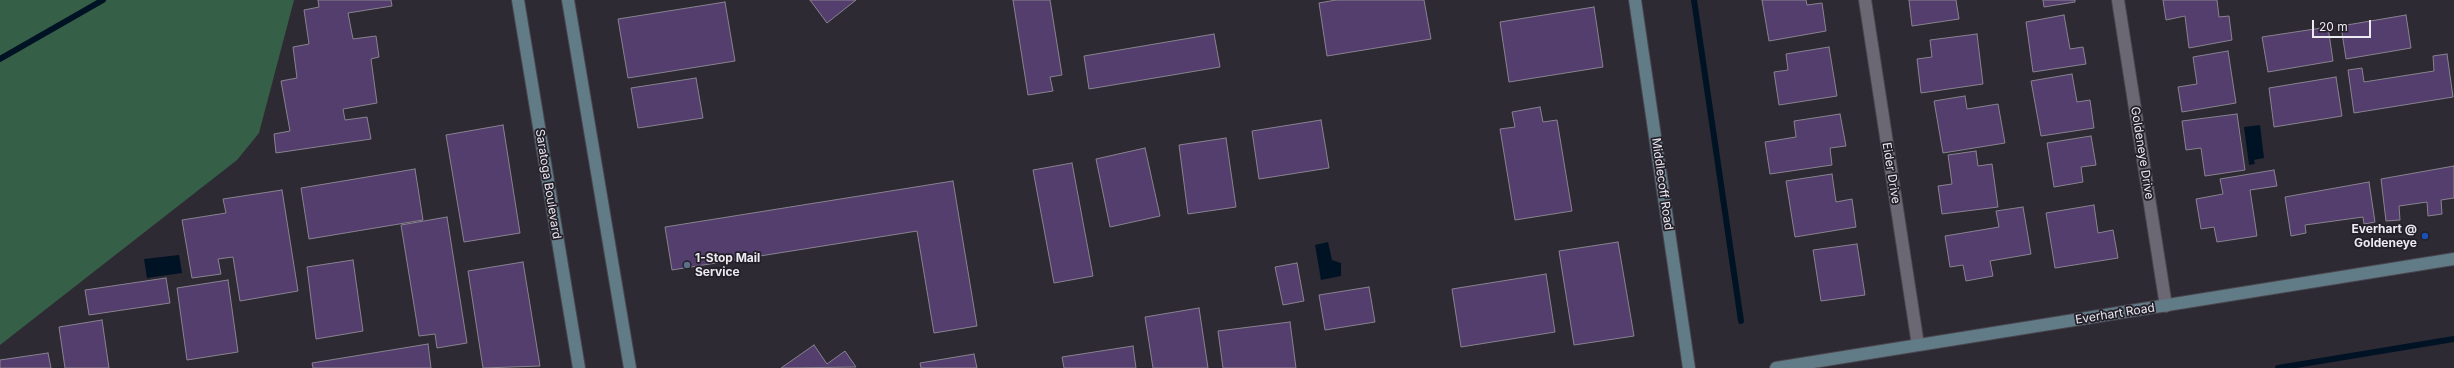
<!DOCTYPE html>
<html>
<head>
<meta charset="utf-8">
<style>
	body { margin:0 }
	#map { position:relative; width:2454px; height:368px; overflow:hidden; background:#2e2a34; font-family:Inter,sans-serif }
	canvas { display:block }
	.scale { position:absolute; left:2312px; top:20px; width:59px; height:18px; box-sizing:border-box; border:2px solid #ece9f0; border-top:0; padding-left:5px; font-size:12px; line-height:14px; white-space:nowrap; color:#ece9f0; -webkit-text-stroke:3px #24202a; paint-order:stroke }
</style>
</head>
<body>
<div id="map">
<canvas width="2454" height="368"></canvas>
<div class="scale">20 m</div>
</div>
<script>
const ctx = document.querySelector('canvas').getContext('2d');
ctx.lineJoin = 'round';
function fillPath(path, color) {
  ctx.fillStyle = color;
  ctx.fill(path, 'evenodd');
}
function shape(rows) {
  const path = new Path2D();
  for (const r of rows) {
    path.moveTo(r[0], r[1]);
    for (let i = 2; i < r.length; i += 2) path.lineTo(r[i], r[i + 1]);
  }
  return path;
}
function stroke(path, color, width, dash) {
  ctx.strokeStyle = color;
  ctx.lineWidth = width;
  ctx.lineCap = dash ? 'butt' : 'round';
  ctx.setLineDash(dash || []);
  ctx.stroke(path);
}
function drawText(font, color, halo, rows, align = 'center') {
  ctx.font = font + ' Inter,sans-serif';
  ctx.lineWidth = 3.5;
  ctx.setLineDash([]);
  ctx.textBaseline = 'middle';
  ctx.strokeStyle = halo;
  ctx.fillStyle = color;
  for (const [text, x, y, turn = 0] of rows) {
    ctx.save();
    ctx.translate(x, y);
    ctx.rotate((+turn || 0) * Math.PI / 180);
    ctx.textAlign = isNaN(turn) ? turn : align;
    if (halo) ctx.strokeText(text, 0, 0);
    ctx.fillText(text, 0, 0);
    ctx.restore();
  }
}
const green = shape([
	[0,0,294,0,259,133,237,160,0,345]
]);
const water = shape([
	[2260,125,2264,158,2254,160,2255,164,2249,165,2244,127],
	[1328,242,1332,260,1341,263,1341,276,1321,280,1315,245],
	[179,255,182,273,147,278,144,259]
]);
const stream = shape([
	[1694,0,1741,321],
	[0,59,103,0],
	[2278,368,2454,339]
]);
const building = shape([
	[318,0,391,0,392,6,348,13,353,39,376,36,379,57,371,59,377,103,343,109,345,120,367,117,371,139,276,153,274,134,290,131,281,81,297,78,293,47,309,44,304,10,319,7,318,0],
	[810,0,856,0,827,23,810,0],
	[1013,0,1050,0,1062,75,1050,77,1053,91,1028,95,1013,0],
	[1336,0,1424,0,1431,39,1327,56,1319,3,1336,0],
	[1762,0,1806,0,1807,5,1822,3,1826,31,1769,41,1762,0],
	[1909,0,1956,0,1959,19,1912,26,1909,0],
	[2043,0,2075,0,2075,2,2044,7,2043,0],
	[2163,0,2217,0,2219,17,2229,16,2232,40,2189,48,2185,16,2166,20,2163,0],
	[725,2,735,61,628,78,618,19,725,2],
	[1594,7,1603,67,1509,82,1500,22,1594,7],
	[2064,15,2070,49,2083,47,2086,64,2033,72,2026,22,2064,15],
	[2406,15,2411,48,2346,59,2341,26,2406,15],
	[2328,27,2333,61,2268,72,2262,37,2328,27],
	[1214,34,1220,67,1089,89,1084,56,1214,34],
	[1977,34,1983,84,1921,93,1917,59,1932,57,1930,40,1977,34],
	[1829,47,1837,96,1779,105,1774,72,1788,70,1786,54,1829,47],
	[2228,51,2236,103,2182,112,2178,87,2197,84,2193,57,2228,51],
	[2447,54,2453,97,2354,113,2348,70,2362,68,2364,82,2434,71,2433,56,2447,54],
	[2072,74,2077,102,2090,100,2094,128,2041,136,2031,81,2072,74],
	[2336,77,2342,116,2274,127,2269,88,2336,77],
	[696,78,703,118,638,128,631,88,696,78],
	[1965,96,1967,109,1998,104,2005,143,1943,153,1934,101,1965,96],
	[1540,107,1543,122,1557,120,1572,211,1515,220,1500,129,1515,127,1512,112,1540,107],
	[1840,114,1846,146,1830,148,1832,165,1770,174,1765,142,1796,137,1794,121,1840,114],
	[2237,114,2245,170,2205,176,2201,148,2186,150,2182,121,2237,114],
	[1321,120,1329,168,1259,179,1252,131,1321,120],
	[503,125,520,233,464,242,446,135,503,125],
	[2091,136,2096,165,2081,167,2083,182,2054,187,2047,143,2091,136],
	[1226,138,1236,207,1188,214,1179,145,1226,138],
	[1145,148,1160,216,1110,227,1096,159,1145,148],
	[1976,151,1978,166,1992,164,1998,207,1942,214,1938,186,1952,184,1948,155,1976,151],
	[1072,163,1093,276,1054,283,1033,170,1072,163],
	[2454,166,2454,198,2441,200,2442,214,2428,216,2427,202,2399,206,2400,220,2386,221,2381,179,2454,166],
	[415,169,423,220,309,239,301,188,415,169],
	[2274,170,2277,186,2250,190,2257,236,2217,242,2214,227,2201,229,2196,199,2223,194,2220,179,2274,170],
	[1832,174,1836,202,1852,199,1856,227,1795,237,1786,181,1832,174],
	[953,181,977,326,934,333,917,231,672,270,665,227,953,181],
	[2369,182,2375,222,2364,224,2363,217,2305,225,2306,233,2291,236,2285,197,2369,182],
	[282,190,298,291,240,301,233,257,218,259,221,274,192,278,182,220,226,213,223,199,282,190],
	[2094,205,2098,233,2113,230,2118,258,2055,268,2046,213,2094,205],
	[2023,207,2031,254,1990,261,1993,276,1966,281,1963,265,1950,267,1945,236,1999,227,1996,211,2023,207],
	[447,217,467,343,437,348,435,334,419,336,401,225,447,217],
	[1618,242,1634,336,1574,345,1559,251,1618,242],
	[1857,244,1865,295,1821,301,1813,250,1857,244],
	[353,260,363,331,316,339,307,267,353,260],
	[523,262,540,366,483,368,468,271,523,262],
	[1297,263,1304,301,1283,305,1275,267,1297,263],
	[1546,274,1555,332,1461,347,1452,289,1546,274],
	[166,278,170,303,89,315,85,290,166,278],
	[228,280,238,352,187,360,177,288,228,280],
	[1369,287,1375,322,1325,330,1319,295,1369,287],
	[1199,308,1208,368,1153,368,1145,317,1199,308],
	[102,320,109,368,65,368,59,327,102,320],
	[1290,322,1296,368,1223,368,1218,331,1290,322],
	[428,344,431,368,313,368,312,363,428,344],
	[814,345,827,364,845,351,856,367,781,368,814,345],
	[1133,346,1136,368,1064,368,1062,357,1133,346],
	[48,353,51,368,0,368,0,360,48,353],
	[974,354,977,368,921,368,920,363,974,354]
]);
const street = shape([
	[1865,0,1918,345],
	[2118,0,2166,306]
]);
const secondary = shape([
	[518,0,579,368],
	[568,0,630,368],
	[1635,0,1689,368],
	[1776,368,2454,259]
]);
const markers = [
	[2425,236,4,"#1a4fb4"],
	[687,265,4,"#5c6f8a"]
];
const streetNames = [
	["Goldeneye Drive",2142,153,81],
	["Eider Drive",1891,173,81],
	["Saratoga Boulevard",548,184,81],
	["Middlecoff Road",1662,184,82],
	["Everhart Road",2115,314,-9]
];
const poiNames = [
	["Everhart @",2417,229],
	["Goldeneye",2417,243],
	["1-Stop Mail",695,258,"left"],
	["Service",695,272,"left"]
];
fillPath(green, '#365f48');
fillPath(water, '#001325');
stroke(stream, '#001325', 6);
fillPath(building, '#543e6d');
stroke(building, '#88838f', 1);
stroke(street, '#49464e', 14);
stroke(secondary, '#49464e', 14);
stroke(street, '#6c6873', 12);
stroke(secondary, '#617b87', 12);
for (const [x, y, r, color] of markers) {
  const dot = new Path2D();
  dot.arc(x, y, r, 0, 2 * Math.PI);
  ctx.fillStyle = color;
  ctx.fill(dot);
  stroke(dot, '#24202a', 1.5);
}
drawText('12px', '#ece9f0', '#24202a', streetNames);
drawText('bold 12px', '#ece9f0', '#24202a', poiNames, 'right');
</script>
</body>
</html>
